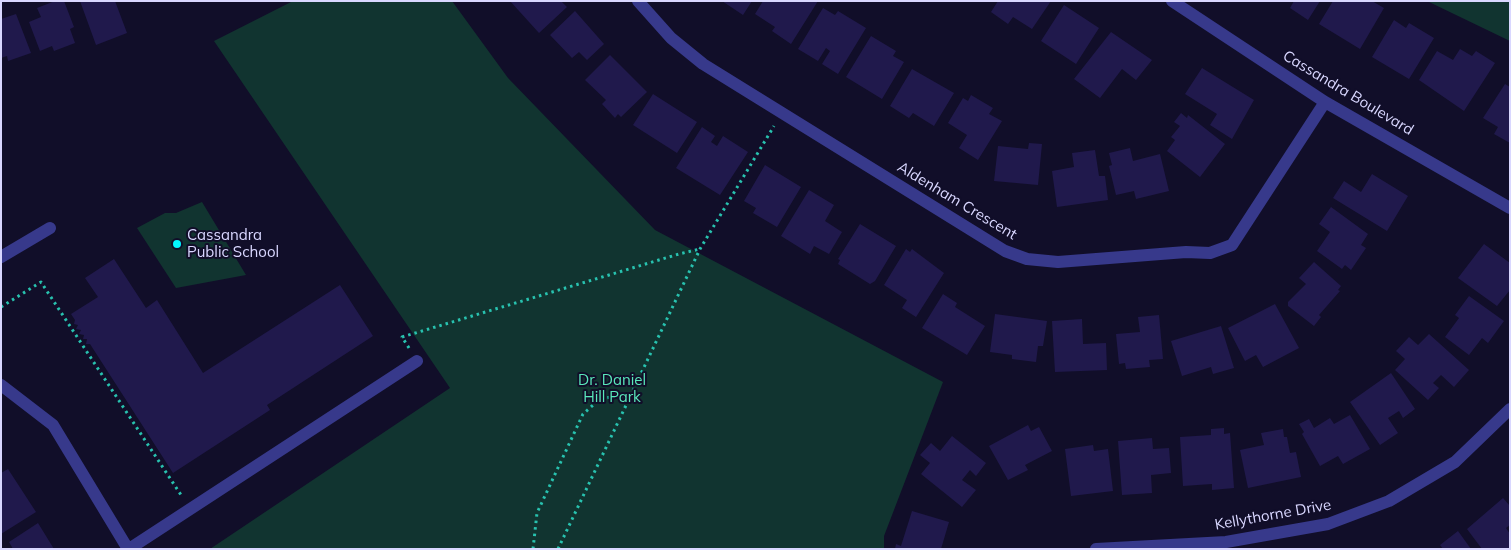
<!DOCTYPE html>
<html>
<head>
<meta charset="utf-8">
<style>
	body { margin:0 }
	#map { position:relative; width:1511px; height:550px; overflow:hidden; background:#110e29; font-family:Mulish,sans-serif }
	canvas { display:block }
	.frame { position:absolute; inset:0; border:2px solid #d9d7ff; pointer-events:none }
</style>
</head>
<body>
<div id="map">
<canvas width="1511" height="550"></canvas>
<div class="frame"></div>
</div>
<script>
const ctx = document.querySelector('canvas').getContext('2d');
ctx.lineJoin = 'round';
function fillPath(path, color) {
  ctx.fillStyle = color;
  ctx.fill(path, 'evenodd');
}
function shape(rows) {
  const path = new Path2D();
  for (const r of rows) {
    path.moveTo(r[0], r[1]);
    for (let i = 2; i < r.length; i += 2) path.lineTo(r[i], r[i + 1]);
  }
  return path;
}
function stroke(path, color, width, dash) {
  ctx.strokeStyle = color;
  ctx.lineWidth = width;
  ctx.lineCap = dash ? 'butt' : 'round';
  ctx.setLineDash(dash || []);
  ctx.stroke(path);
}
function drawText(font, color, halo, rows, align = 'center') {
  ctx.font = font + ' Mulish,sans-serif';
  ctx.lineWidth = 4;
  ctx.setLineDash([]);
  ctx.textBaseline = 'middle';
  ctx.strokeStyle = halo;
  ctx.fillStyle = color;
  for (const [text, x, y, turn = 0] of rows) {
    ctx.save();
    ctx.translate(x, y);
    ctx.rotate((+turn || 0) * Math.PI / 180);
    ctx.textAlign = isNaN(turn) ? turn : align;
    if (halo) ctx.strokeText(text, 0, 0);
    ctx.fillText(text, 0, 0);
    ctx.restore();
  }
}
const green = shape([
	[293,1,452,1,508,78,655,230,943,382,884,536,884,549,210,549,450,388,214,41],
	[1427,1,1510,1,1510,41],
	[202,202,246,275,176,288,137,228,165,213,176,213]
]);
const building = shape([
	[55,1,64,1,74,27,70,29,75,43,54,51,52,46,40,51,29,22,41,17,37,8],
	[80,1,115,1,127,33,96,45],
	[510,1,561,1,567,7,539,33],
	[722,1,752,1,743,15],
	[763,1,818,1,791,44,772,31,775,27,755,14],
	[998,1,1051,1,1032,29,1013,17,1008,24,991,12],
	[1294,1,1320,1,1308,20,1290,8],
	[1333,1,1372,1,1384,8,1360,49,1319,24],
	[1064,5,1099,28,1076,64,1041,41],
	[823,8,835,15,838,11,866,28,838,74,822,64,830,51,826,48,818,61,798,49],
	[575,11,604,44,587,60,579,52,572,58,550,35],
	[16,14,31,53,8,61,7,56,1,58,1,19],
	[1394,20,1406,28,1409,23,1434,38,1409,79,1372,57],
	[1111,32,1152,60,1136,80,1122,69,1100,98,1074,79],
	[871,36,896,51,893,56,904,62,882,99,846,77],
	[1460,49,1472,56,1476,51,1495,63,1464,111,1419,80,1437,51,1453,60],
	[610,55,647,92,621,117,618,114,615,118,602,104,606,100,585,80],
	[1202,68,1254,100,1232,139,1210,125,1217,114,1185,94],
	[912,69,954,93,934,126,913,113,909,118,890,106],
	[1505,84,1510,87,1510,143,1494,134,1498,127,1483,118],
	[653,94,697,122,677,153,633,125],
	[971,95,993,108,989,114,1002,121,978,160,959,148,967,135,948,123,963,98,968,101],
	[1181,113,1187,118,1188,115,1225,144,1200,177,1167,151,1175,140,1171,137,1180,126,1174,122],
	[702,127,715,136,711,142,717,146,723,136,748,152,720,195,676,168],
	[1029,143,1042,144,1038,185,994,181,998,146,1028,149],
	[1130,148,1133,161,1160,154,1169,191,1136,199,1134,191,1116,195,1109,166,1112,165,1109,153],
	[1095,150,1099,176,1105,176,1108,200,1057,207,1052,171,1074,167,1072,153],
	[765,165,801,187,777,227,753,213,756,208,744,201],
	[1372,174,1408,196,1387,231,1333,198,1344,181,1361,192],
	[809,190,834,205,825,221,842,232,829,254,814,246,810,254,781,236],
	[1331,207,1368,234,1361,245,1366,248,1351,270,1345,265,1342,269,1317,251,1330,232,1319,224],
	[860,224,896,246,875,281,870,284,838,264,840,260,838,259],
	[1484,244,1510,263,1510,290,1497,306,1458,278],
	[906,249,910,252,912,249,944,273,916,317,902,308,907,300,884,285],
	[114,259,146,308,157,300,203,373,340,285,373,336,267,405,270,410,173,473,90,344,86,344,87,339,83,339,84,335,79,334,81,330,76,329,78,325,74,324,75,320,71,314,98,297,85,278],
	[1314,262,1341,286,1338,290,1340,291,1319,315,1321,317,1314,326,1288,306,1288,302,1306,284,1299,278],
	[943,294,957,303,955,307,985,326,967,355,922,328],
	[1469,296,1504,321,1488,343,1482,338,1469,355,1445,337,1459,318,1455,315],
	[1275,304,1299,348,1263,367,1256,355,1245,361,1228,328],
	[995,314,1047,321,1043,346,1038,346,1036,362,1012,359,1012,355,990,352],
	[1159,315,1163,359,1149,360,1150,367,1126,369,1125,363,1119,364,1116,334,1140,332,1138,317],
	[1082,319,1083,344,1106,343,1107,370,1055,372,1052,321],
	[1221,326,1234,368,1213,374,1211,367,1182,376,1171,341],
	[1429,334,1469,370,1454,387,1441,375,1433,383,1439,388,1428,400,1395,370,1405,359,1396,351,1409,337,1418,345],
	[1391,373,1415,409,1403,418,1399,411,1388,418,1398,433,1380,445,1350,402],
	[1350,415,1370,449,1343,464,1338,456,1320,466,1302,434,1304,432,1299,424,1309,419,1314,428,1330,418,1334,424],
	[1028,425,1031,431,1039,427,1052,451,1025,465,1028,470,1008,480,989,446],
	[1224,428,1224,434,1230,433,1234,488,1212,490,1212,484,1183,486,1180,437,1211,435,1211,429],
	[1283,429,1284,437,1287,437,1290,453,1296,452,1301,477,1248,488,1240,450,1264,445,1261,433],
	[952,436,986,463,976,476,970,470,962,480,976,490,962,507,921,474,930,463,920,455,931,443,940,451],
	[1152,438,1153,449,1169,448,1171,473,1151,475,1152,493,1122,495,1118,441],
	[1093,445,1094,451,1108,449,1113,491,1071,496,1065,449],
	[8,469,36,512,1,534,1,473],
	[1503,498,1510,506,1510,525,1506,528,1510,534,1510,549,1482,549,1467,529],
	[912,511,949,522,941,549,895,549,896,544,901,546],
	[38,523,54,549,13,549,9,542],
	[1458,531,1471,549,1443,549,1440,545]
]);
const path = shape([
	[1,307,41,282,181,495],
	[409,348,402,337,679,254,700,249],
	[533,549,537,513,583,414,600,399,617,396,629,399],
	[558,549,700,249,774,126]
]);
const minor = shape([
	[638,1,671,38,703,64,1005,251,1027,259,1058,262,1186,252,1210,253,1232,245,1325,102],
	[1172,1,1325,102,1510,208],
	[1,257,50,228],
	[1,385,53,425,128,549],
	[129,549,417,361],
	[1096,549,1226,542,1328,524,1389,501,1455,462,1510,409]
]);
const markers = [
	[177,244,5,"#03f6ff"]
];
const streetNames = [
	["Cassandra Boulevard",1348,93,31],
	["Aldenham Crescent",957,201,31],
	["Kellythorne Drive",1273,515,-10]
];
const poiNames = [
	["Cassandra",187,235],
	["Public School",187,252]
];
const parkNames = [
	["Dr. Daniel",612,380],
	["Hill Park",612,397]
];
fillPath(green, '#113430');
fillPath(building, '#20194c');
stroke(path, '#28c2af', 3, [2.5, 4]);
stroke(minor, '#37398b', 12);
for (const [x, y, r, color] of markers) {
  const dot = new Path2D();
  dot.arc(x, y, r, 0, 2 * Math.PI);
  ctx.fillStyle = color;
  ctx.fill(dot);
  stroke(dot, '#110e29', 2);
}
drawText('15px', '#d9d7ff', '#110e29', streetNames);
drawText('15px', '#d9d7ff', '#110e29', poiNames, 'left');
drawText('15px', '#5ae8bb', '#110e29', parkNames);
</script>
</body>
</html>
